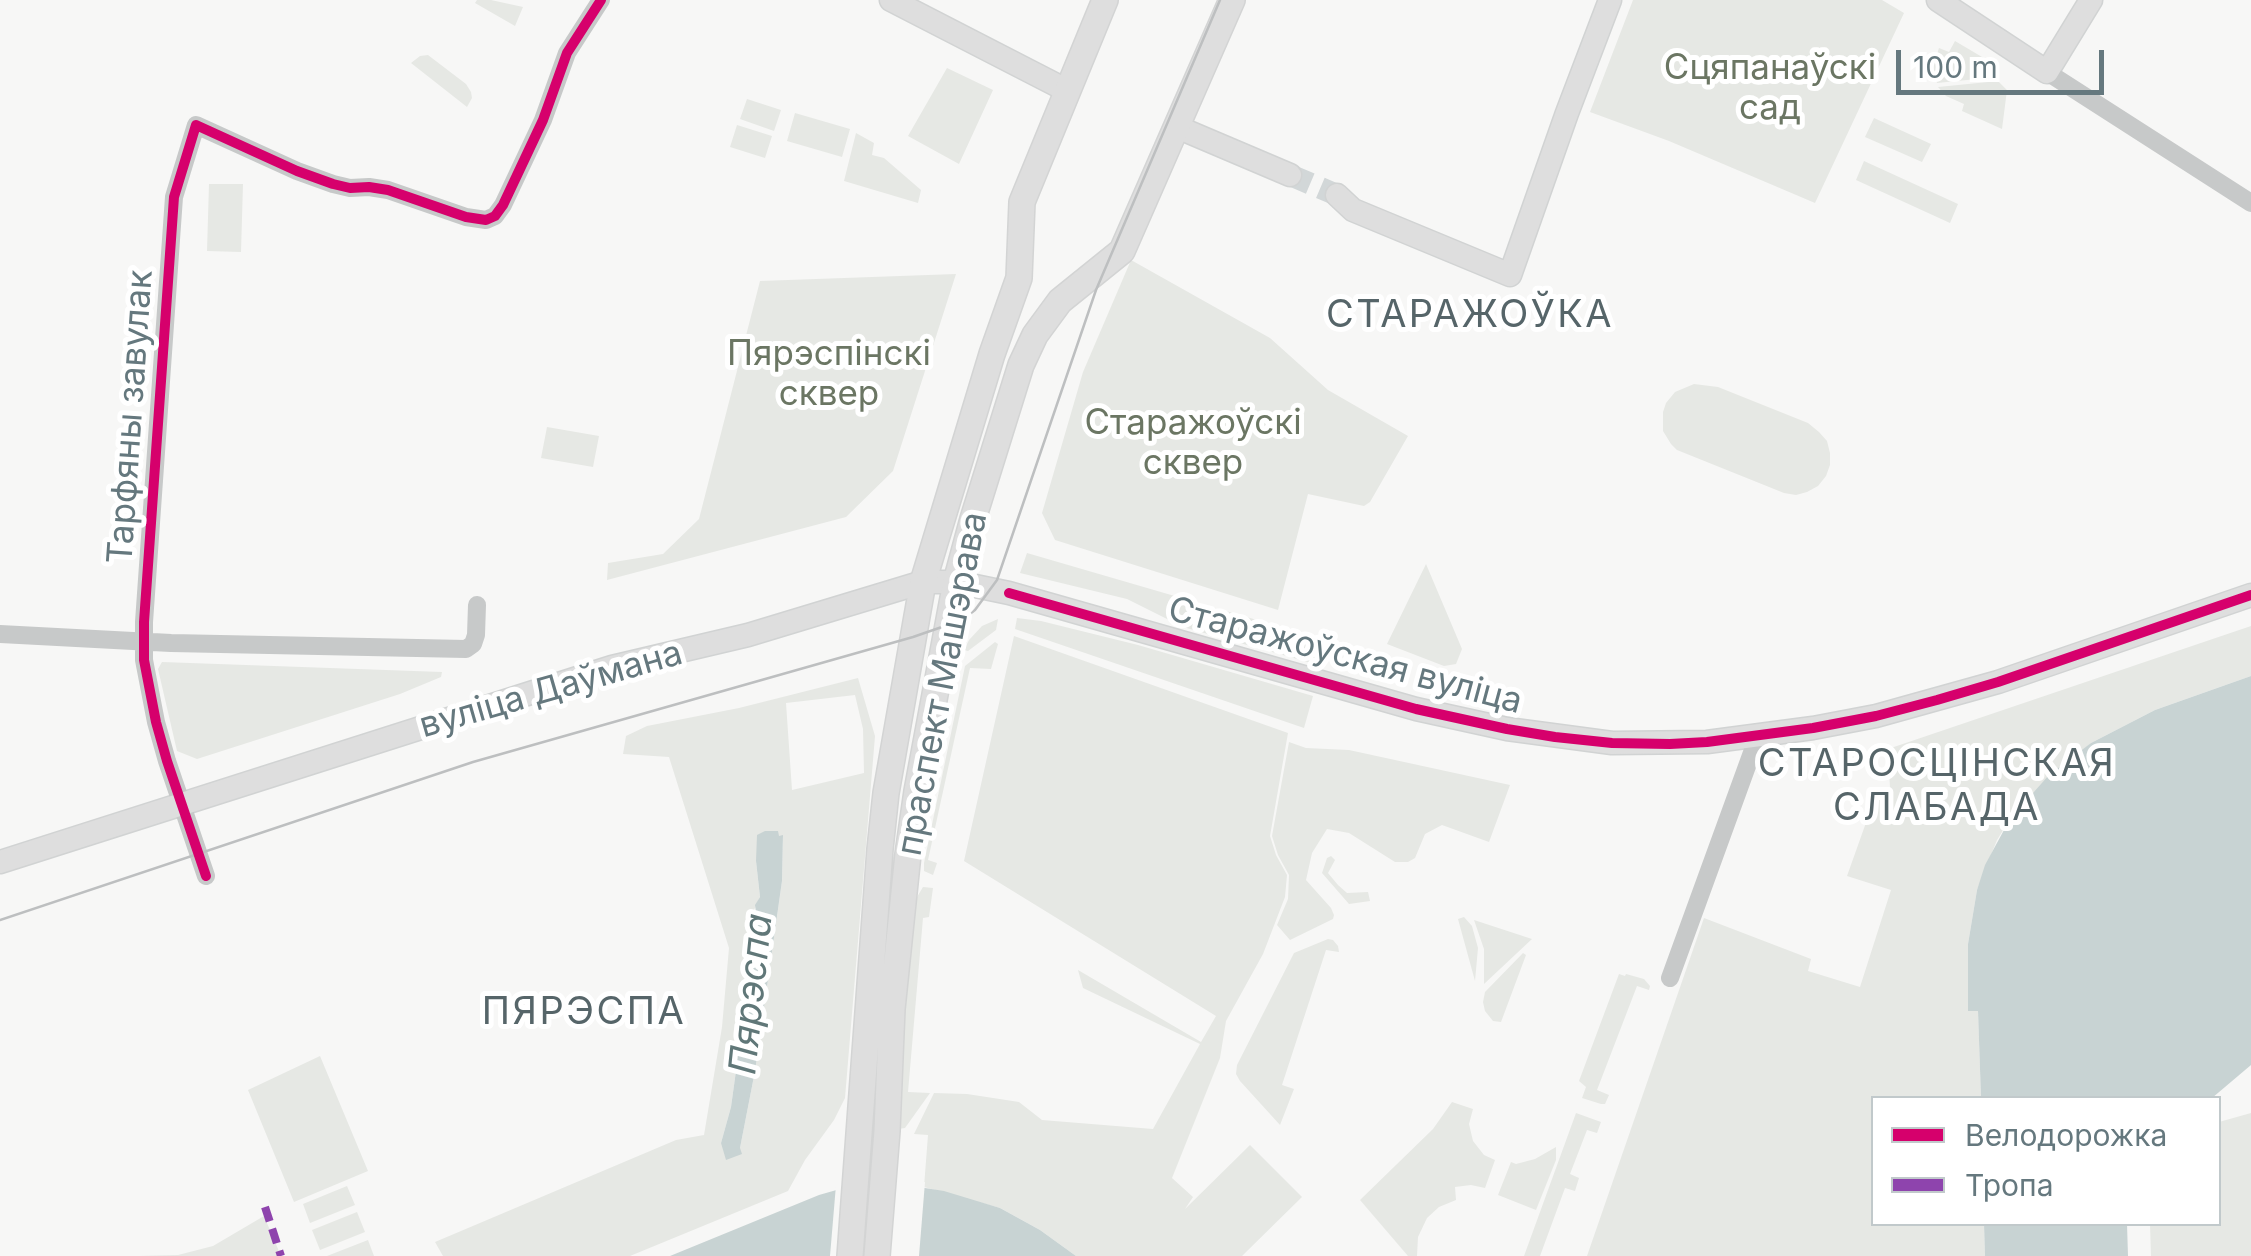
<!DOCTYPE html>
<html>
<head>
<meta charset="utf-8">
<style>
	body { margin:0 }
	#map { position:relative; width:2251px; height:1256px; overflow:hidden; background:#f7f7f6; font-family:Inter,sans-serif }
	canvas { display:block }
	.legend { position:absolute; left:1871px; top:1096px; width:350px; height:130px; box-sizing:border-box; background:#fff; border:2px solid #c1c9cb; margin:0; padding:12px 18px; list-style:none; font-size:30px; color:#65787e }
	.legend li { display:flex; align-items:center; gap:20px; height:50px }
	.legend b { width:50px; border:2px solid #c1c9cb }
	.scale { position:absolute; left:1896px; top:50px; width:208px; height:45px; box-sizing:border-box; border:5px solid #65787e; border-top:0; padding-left:12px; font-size:30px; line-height:35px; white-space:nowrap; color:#65787e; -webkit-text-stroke:8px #fff; paint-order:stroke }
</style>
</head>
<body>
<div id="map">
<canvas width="2251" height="1256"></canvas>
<ul class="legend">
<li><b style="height:12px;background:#d6006c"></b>Велодорожка</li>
<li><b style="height:12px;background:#8e44ad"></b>Тропа</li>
</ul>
<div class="scale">100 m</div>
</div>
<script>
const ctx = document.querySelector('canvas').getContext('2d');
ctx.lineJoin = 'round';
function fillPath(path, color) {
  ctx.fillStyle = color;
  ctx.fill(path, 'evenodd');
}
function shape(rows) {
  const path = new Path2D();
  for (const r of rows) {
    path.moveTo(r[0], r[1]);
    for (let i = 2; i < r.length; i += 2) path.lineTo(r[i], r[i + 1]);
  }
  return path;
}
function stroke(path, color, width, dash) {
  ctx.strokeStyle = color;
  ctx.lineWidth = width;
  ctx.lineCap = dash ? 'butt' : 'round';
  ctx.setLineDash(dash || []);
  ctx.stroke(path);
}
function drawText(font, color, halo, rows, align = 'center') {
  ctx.font = font + ' Inter,sans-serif';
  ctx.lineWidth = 10;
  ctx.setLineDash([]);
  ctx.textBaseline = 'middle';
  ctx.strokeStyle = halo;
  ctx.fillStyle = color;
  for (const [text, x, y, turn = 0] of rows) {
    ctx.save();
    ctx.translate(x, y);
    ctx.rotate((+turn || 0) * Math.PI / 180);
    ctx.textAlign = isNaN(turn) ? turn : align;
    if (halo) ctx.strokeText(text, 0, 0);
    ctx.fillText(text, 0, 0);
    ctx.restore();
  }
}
const green = shape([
	[477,0,491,0,523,7,515,26,475,3],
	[1633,0,1882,0,1904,13,1815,203,1669,141,1590,112],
	[1955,41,1999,67,1997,77,1937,83,1933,69,1938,51,1939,48,1949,52],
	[428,55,466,84,471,92,472,98,467,107,411,63,420,56],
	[947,68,993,90,959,164,908,136],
	[1998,81,2007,90,2002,129,1962,111,1964,104,1946,96,1938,87],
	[747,99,781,110,774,131,740,119],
	[795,113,850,129,842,157,787,141],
	[1874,118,1931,144,1922,162,1865,137],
	[737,125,772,136,765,158,730,147],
	[856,133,874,143,872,155,884,158,921,190,918,203,844,181],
	[1864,161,1958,204,1950,223,1856,180],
	[209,184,243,184,241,252,207,251],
	[1131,260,1270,338,1328,390,1408,436,1370,502,1364,506,1308,494,1278,610,1055,540,1042,513,1083,372],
	[956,274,893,471,846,517,607,580,608,563,663,554,699,519,760,281],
	[1694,384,1718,387,1808,423,1819,432,1827,441,1830,453,1830,465,1826,476,1818,486,1807,492,1796,495,1784,493,1677,450,1671,444,1663,431,1663,412,1666,403,1675,392],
	[547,427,599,436,593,467,541,458],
	[1027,553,1329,641,1322,666,1183,627,1127,599,1020,573],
	[1426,564,1462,649,1456,664,1444,666,1387,644],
	[1017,618,1041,621,1138,645,1313,696,1304,728,1015,629],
	[998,619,996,630,968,651,964,650,969,640,982,626],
	[2251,626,2251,676,2155,710,2091,743,2010,819,1997,840,1977,890,1968,944,1969,1011,1978,1010,1981,1098,1874,1098,1874,1224,1984,1224,1985,1256,1587,1256,1704,918,1811,959,1808,971,1860,987,1891,890,1847,876,1873,803,1890,788,1888,749],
	[1014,636,1288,733,1270,836,1276,855,1287,875,1285,897,1263,954,1226,1021,1220,1058,1172,1178,1193,1197,1185,1209,1250,1145,1302,1197,1242,1256,1076,1256,1040,1230,1000,1208,924,1187,928,1135,914,1134,934,1093,967,1094,1019,1102,1042,1120,1153,1129,1200,1044,1083,988,1078,970,1201,1042,1216,1016,964,861],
	[995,642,998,644,991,669,970,668,928,860,937,863,933,875,924,871,924,863,965,666],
	[162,662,442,672,441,677,400,694,197,759,177,751,158,669],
	[858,678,875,736,845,1098,834,1120,805,1160,788,1191,630,1256,443,1256,435,1242,676,1140,704,1135,722,1027,729,948,669,757,623,754,626,736,647,726,739,708],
	[855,695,863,729,864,773,792,790,786,703],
	[783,836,782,881,755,1071,740,1148,721,1143,731,1107,757,918,754,910,760,897,756,861],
	[1289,742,1306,748,1349,750,1510,785,1489,842,1442,825,1425,834,1415,858,1408,862,1395,862,1349,833,1327,829,1312,853,1306,880,1331,908,1334,915,1333,919,1290,940,1277,925,1288,899,1289,875,1278,855,1272,836],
	[1331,856,1335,860,1328,873,1338,885,1347,893,1368,892,1370,901,1349,904,1322,873,1327,858],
	[923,887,933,888,929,917,923,918,908,1092,930,1093,905,1128,898,1129,908,920,914,902],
	[1464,917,1472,926,1478,948,1475,981,1458,919],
	[1474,920,1532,939,1484,984,1484,949],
	[1328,939,1333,940,1338,946,1339,952,1326,950,1282,1085,1294,1089,1280,1125,1240,1081,1236,1074,1237,1065,1294,953],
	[1523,953,1526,955,1501,1022,1493,1021,1485,1011,1483,1002,1485,992],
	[1619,974,1625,976,1626,974,1644,979,1650,986,1649,990,1637,986,1597,1090,1609,1095,1605,1104,1601,1104,1582,1098,1586,1087,1579,1081],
	[320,1056,368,1171,294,1202,248,1090],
	[1452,1102,1473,1109,1469,1124,1473,1141,1484,1155,1495,1160,1485,1188,1471,1185,1455,1187,1456,1200,1439,1207,1427,1218,1418,1237,1417,1256,1408,1256,1360,1200,1433,1129],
	[1576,1113,1601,1122,1597,1133,1587,1130,1570,1174,1579,1178,1575,1191,1565,1188,1540,1256,1524,1256],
	[2251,1113,2251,1256,2151,1256,2150,1224,2218,1224,2219,1122],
	[1556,1147,1556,1160,1536,1210,1498,1195,1511,1162,1516,1164,1535,1159],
	[347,1186,355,1205,310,1223,303,1204],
	[357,1212,365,1232,320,1250,312,1230],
	[264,1216,281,1256,139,1256,178,1255,213,1246],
	[368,1240,374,1256,327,1256]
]);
const water = shape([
	[2251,676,2251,1065,2212,1098,1981,1098,1978,1011,1968,1011,1968,944,1977,890,1985,865,2010,819,2049,775,2091,743,2155,710],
	[765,831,778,831,779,836,783,835,782,881,755,1071,740,1148,742,1154,726,1160,721,1143,731,1107,757,919,755,905,760,897,756,861,757,835],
	[906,1185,944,1191,1000,1208,1040,1230,1076,1256,670,1256,819,1195,847,1187],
	[1984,1224,2127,1224,2128,1256,1985,1256]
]);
const pier = shape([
	[885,1179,925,1182,919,1256,830,1256,836,1185]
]);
const secondaryTunnel = shape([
	[1290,175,1337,195]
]);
const street = shape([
	[2047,72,2251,203],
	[0,634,171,643,466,649,473,644,476,635,477,605],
	[206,876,167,761,156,722,144,660,144,622,174,197,196,125,297,171,333,184,350,188,369,187,388,190,466,217,486,220,495,216,503,205,543,120,567,53,601,0],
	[1670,978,1758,736]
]);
const secondary = shape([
	[891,0,1068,91],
	[1938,0,2047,72,2091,0],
	[1177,127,1290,175],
	[1337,195,1353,210,1510,275,1567,113,1610,0],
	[0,862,612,667,748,635,923,582,956,582,1009,593,1416,709,1507,729,1612,743,1707,742,1813,728,1876,716,1998,682,2251,595]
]);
const primary = shape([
	[850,1256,880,849,886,793,923,582,992,354,1019,278,1022,202,1105,0],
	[877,1256,887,1131,892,1009,908,854,917,791,956,582,973,519,1021,365,1035,335,1060,301,1122,251,1232,0]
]);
const tram = shape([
	[0,920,473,762,913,637,962,620,975,610,997,580,1096,290,1220,0]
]);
const quiet = shape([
	[265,1207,281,1256]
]);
const cycleway = shape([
	[1009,593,1416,709,1507,729,1555,737,1612,743,1670,744,1707,742,1813,728,1876,716,1937,700,1998,682,2251,595],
	[206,876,167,761,156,722,144,660,144,622,174,197,196,125,297,171,333,184,350,188,369,187,388,190,466,217,486,220,495,216,503,205,543,120,567,53,601,0]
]);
const parkNames = [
	["Сцяпанаўскі",1770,68],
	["сад",1770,108],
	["Пярэспінскі",829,354],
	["сквер",829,394],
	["Старажоўскі",1193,423],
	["сквер",1193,463]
];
const streetNames = [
	["Тарфяны завулак",131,417,-86],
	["Старажоўская вуліца",1345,656,15],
	["праспект Машэрава",943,684,-79],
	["вуліца Даўмана",551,690,-16]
];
const neighbourhoodNames = [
	["СТАРАЖОЎКА",1470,316],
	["СТАРОСЦІНСКАЯ",1937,765],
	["СЛАБАДА",1937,809],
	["ПЯРЭСПА",584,1013]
];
const waterNames = [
	["Пярэспа",752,994,-84]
];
fillPath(green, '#e6e8e4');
fillPath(water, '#c8d3d3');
fillPath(pier, '#f7f7f6');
stroke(secondaryTunnel, '#d2d7d8', 22, [22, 11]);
stroke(secondary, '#d1d3d3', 25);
stroke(primary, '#d3d4d4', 28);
stroke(street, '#c7c9c9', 18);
stroke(secondary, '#dedede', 22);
stroke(primary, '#dedede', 25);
stroke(tram, '#bdbfc0', 2.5);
stroke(quiet, '#8e44ad', 8, [15, 8]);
stroke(cycleway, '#d6006c', 10);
drawText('35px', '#6b7663', '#fff', parkNames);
drawText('35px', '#65787e', '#fff', streetNames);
ctx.letterSpacing = '2.5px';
drawText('38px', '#566569', '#fff', neighbourhoodNames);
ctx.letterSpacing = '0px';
drawText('italic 38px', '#607778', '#fff', waterNames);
</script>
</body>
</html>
